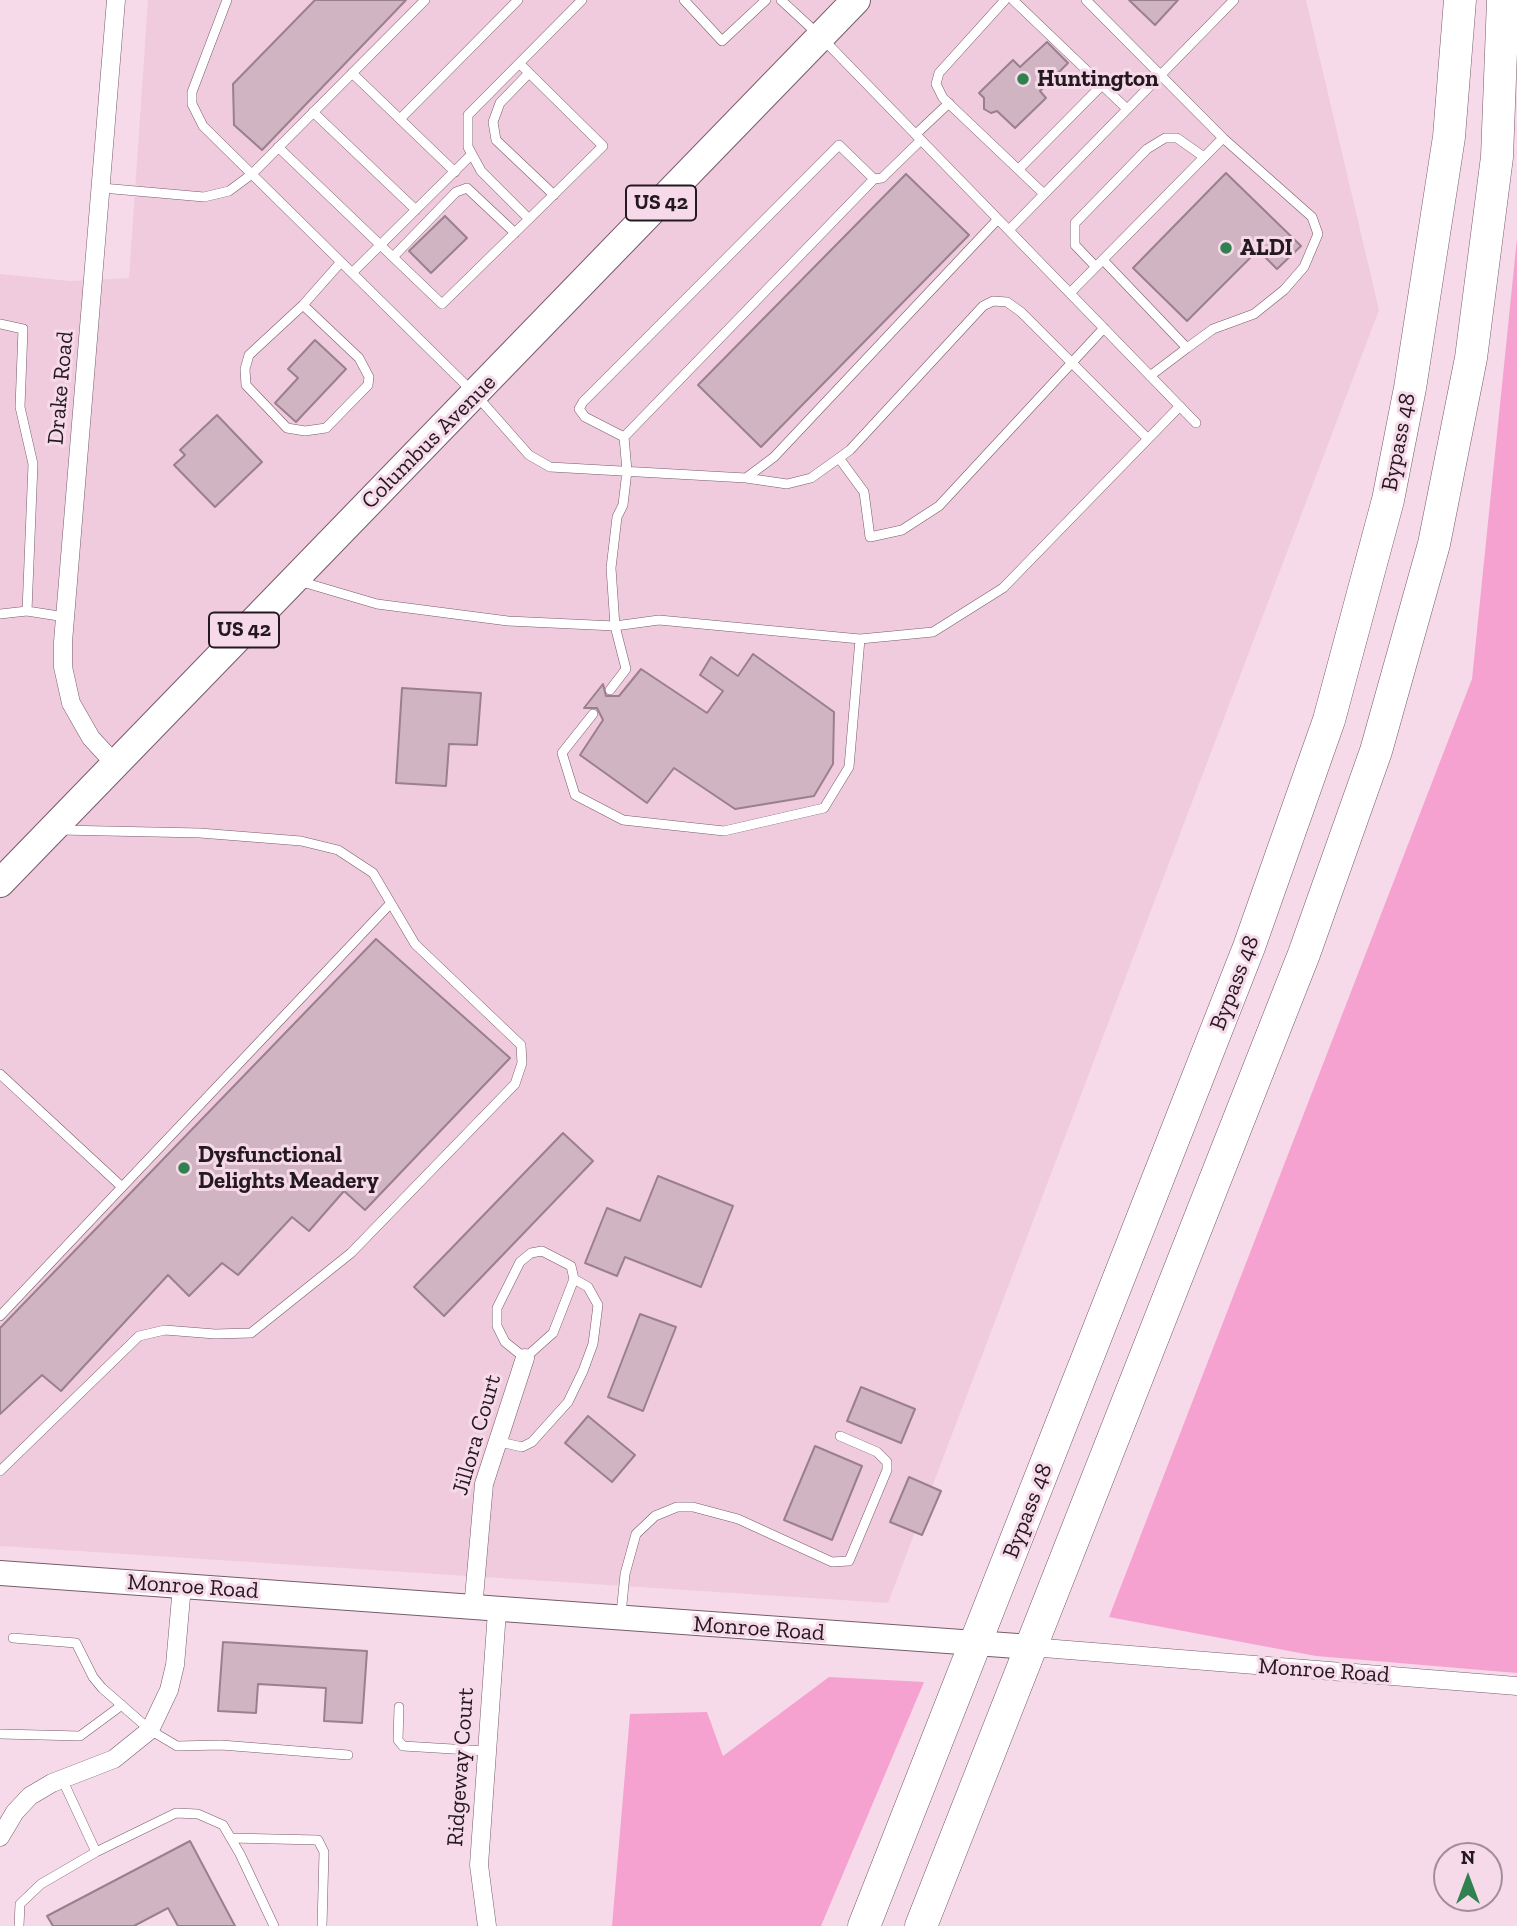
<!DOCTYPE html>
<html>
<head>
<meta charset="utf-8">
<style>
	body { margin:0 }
	#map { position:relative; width:1517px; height:1926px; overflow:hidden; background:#f7dae9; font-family:"Zilla Slab",serif }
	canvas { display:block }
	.north { position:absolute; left:1433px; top:1842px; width:70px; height:70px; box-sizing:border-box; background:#f7dae9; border:2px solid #a28d98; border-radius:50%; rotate:0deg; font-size:19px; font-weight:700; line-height:28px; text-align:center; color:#23191e }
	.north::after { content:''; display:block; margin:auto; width:24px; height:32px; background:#31804f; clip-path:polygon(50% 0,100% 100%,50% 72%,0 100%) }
</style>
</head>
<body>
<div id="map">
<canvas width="1517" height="1926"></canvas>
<div class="north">N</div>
</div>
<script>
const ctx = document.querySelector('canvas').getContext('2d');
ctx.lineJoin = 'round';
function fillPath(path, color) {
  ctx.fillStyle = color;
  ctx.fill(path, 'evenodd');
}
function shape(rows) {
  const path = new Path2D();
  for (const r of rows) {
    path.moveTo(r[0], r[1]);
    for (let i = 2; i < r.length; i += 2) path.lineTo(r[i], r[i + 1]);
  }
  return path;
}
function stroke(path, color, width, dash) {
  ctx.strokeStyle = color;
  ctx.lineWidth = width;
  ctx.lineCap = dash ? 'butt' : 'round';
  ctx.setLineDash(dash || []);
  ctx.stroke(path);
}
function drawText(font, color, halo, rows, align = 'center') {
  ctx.font = font + ' "Zilla Slab",serif';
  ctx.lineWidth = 6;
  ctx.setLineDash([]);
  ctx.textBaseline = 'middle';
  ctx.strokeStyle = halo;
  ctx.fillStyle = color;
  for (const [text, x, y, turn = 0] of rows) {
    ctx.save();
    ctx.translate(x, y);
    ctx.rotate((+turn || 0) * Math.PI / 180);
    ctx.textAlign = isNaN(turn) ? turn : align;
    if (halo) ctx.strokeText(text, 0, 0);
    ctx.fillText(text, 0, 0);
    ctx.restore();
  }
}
const built = shape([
	[148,0,1306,0,1379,310,888,1603,0,1546,0,274,70,281,129,278]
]);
const green = shape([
	[1517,238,1517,1673,1316,1656,1109,1617,1472,679],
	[829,1677,924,1682,821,1926,612,1926,630,1714,707,1712,723,1756]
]);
const building = shape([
	[315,0,406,0,262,150,234,125,233,84,315,0],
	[1129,0,1178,0,1155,25,1129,0],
	[1047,42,1068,63,1040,91,1046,98,1015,128,997,111,991,113,984,109,984,98,979,93,1013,60,1020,67,1047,42],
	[1226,173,1301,246,1277,269,1258,250,1187,321,1133,268,1226,173],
	[906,174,969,235,761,447,698,385,906,174],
	[445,216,467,238,431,273,409,251,445,216],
	[315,340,346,369,296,422,275,403,298,378,288,369,315,340],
	[217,415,262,462,215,507,174,465,185,455,180,450,217,415],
	[753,654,834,712,833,764,814,796,735,809,674,768,647,803,580,755,603,720,597,708,584,708,603,684,606,696,619,696,641,669,707,713,723,691,700,675,711,657,738,676,753,654],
	[402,688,481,693,477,745,449,744,446,786,396,783,402,688],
	[376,939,510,1058,365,1210,344,1191,309,1231,292,1217,238,1275,222,1263,189,1296,168,1275,61,1391,42,1375,0,1414,0,1328,376,939],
	[563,1133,593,1161,444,1316,414,1287,563,1133],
	[658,1176,733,1206,701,1287,625,1257,617,1276,585,1263,607,1208,640,1221,658,1176],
	[640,1314,676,1327,643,1411,608,1397,640,1314],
	[861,1387,915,1409,901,1443,847,1421,861,1387],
	[588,1416,635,1455,612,1482,565,1443,588,1416],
	[815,1446,862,1466,832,1540,784,1520,815,1446],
	[909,1477,941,1491,922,1535,890,1522,909,1477],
	[223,1642,367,1651,362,1723,324,1721,326,1688,258,1684,256,1713,218,1711,223,1642],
	[190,1841,235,1926,178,1926,168,1908,134,1926,53,1926,47,1916,190,1841]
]);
const lane = shape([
	[227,0,192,92,192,104,203,126,476,395,529,455,550,467,746,478,774,457,998,219],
	[684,0,722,41,766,0],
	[781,0,821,37,1196,423],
	[1005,0,939,73,936,84,943,98,1044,194],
	[1013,0,1127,109],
	[520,64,603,146,529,219,481,171,468,147,468,115,582,0],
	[352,73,455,172],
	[529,73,500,103,493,122,496,140,554,195],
	[313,112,416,210],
	[400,119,518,0],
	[916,134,949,103],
	[278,147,442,304,529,219],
	[1019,169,1102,85],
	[102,188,204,197,229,191,252,174,425,0],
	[1009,230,1234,0],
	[393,257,456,192,467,188,515,233],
	[1103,260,1187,348,1213,329,1254,314,1284,290,1304,267,1318,234,1312,217,1223,138],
	[1096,267,1075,245,1075,223,1147,149,1165,138,1177,138,1204,157],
	[352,273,471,155],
	[1070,293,1223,138,1086,0],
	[303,305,359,358,369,377,368,385,326,428,305,431,287,428,246,385,245,369,249,355,303,305,341,262],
	[0,324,23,329,20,407,33,464,27,611],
	[1150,376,1187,348],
	[624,437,874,179],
	[839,458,864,492,870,537,902,530,939,506,1104,328],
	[746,478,787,484,811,478,839,458,850,450,983,306,993,301,1007,302,1021,312,1148,439],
	[299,581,377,604,508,621,615,626,659,620,860,639,933,632,1003,588,1180,406],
	[0,614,27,611,65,617],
	[610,690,626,669,615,626,611,568,617,517,623,505,627,471,624,437,585,417,579,409,583,402,839,145,874,179,882,178,921,140],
	[593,714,562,753,575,795,623,820,724,831,824,808,849,767,860,639],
	[0,1074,122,1187],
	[542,1251,571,1266,574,1279,553,1333,525,1358,505,1342,497,1326,497,1308,520,1262,531,1253,542,1251],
	[0,1316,390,904],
	[496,1441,522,1447,532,1442,568,1402,583,1371,593,1344,598,1305,588,1287,574,1279],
	[0,1471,139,1336,165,1330,215,1334,251,1333,351,1253,515,1084,522,1063,521,1045,415,944,373,873,338,850,301,841,200,833,60,830],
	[621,1614,625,1574,636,1534,655,1516,677,1507,693,1507,738,1519,832,1562,849,1561,887,1470,887,1462,877,1452,840,1436],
	[13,1638,76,1643,93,1677,102,1688,150,1730,177,1746,221,1745,348,1755],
	[399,1707,398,1740,403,1746,486,1751],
	[1,1734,80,1736,122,1705],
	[62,1779,96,1852,176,1813,198,1814,223,1825,240,1854,274,1926],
	[231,1838,318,1840,324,1852,322,1926],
	[19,1926,20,1904,41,1884,96,1852]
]);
const street = shape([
	[115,764,91,738,71,703,63,667,63,642,116,0],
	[473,1609,484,1484,525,1358],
	[1031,1647,1517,1686],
	[0,1837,15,1812,30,1796,52,1783,114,1759,150,1730,169,1690,175,1665,182,1586],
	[487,1926,479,1865,497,1611]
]);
const secondary = shape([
	[0,1573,1031,1647]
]);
const primary = shape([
	[0,883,856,0]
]);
const highway = shape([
	[864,1926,1249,947,1329,720,1388,500,1410,388,1449,137,1460,0],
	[921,1926,1304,954,1376,751,1434,544,1471,358,1497,157,1503,0]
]);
const markers = [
	[1023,79,7,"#31804f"],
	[1226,248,7,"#31804f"],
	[184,1168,7,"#31804f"]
];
const shields = [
	[661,203,70],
	[244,630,70]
];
const shieldNames = [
	["US 42",661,203],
	["US 42",244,630]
];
const poiNames = [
	["Huntington",1037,79],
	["ALDI",1240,248],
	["Dysfunctional",198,1155],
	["Delights Meadery",198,1181]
];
const streetNames = [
	["Drake Road",61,388,-85],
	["Columbus Avenue",429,442,-45],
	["Bypass 48",1399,442,-79],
	["Bypass 48",1235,983,-69],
	["Jillora Court",477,1435,-74],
	["Bypass 48",1028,1511,-69],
	["Monroe Road",193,1587,4],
	["Monroe Road",759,1629,4],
	["Monroe Road",1324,1671,4],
	["Ridgeway Court",461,1767,-86]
];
fillPath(built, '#f0cbde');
fillPath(green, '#f6a2d1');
fillPath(building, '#d0b4c2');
stroke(building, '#9a7f8d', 2);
stroke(lane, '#765c6a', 10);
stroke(street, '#765c6a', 19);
stroke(secondary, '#765c6a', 26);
stroke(primary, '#765c6a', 30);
stroke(highway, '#765c6a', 33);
stroke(lane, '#fff', 9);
stroke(street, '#fff', 18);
stroke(secondary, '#fff', 24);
stroke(primary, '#fff', 28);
stroke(highway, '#fff', 32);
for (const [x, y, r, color] of markers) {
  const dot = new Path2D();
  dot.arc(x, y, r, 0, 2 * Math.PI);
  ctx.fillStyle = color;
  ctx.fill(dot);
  stroke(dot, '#f7dae9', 2.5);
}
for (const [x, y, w] of shields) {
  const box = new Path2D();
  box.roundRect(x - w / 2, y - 17.5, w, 35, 5);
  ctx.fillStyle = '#f7dae9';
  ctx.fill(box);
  stroke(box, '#23191e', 2);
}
drawText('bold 21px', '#23191e', null, shieldNames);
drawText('bold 23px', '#23191e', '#f7dae9', poiNames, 'left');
drawText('23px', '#23191e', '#f7dae9', streetNames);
</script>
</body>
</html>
